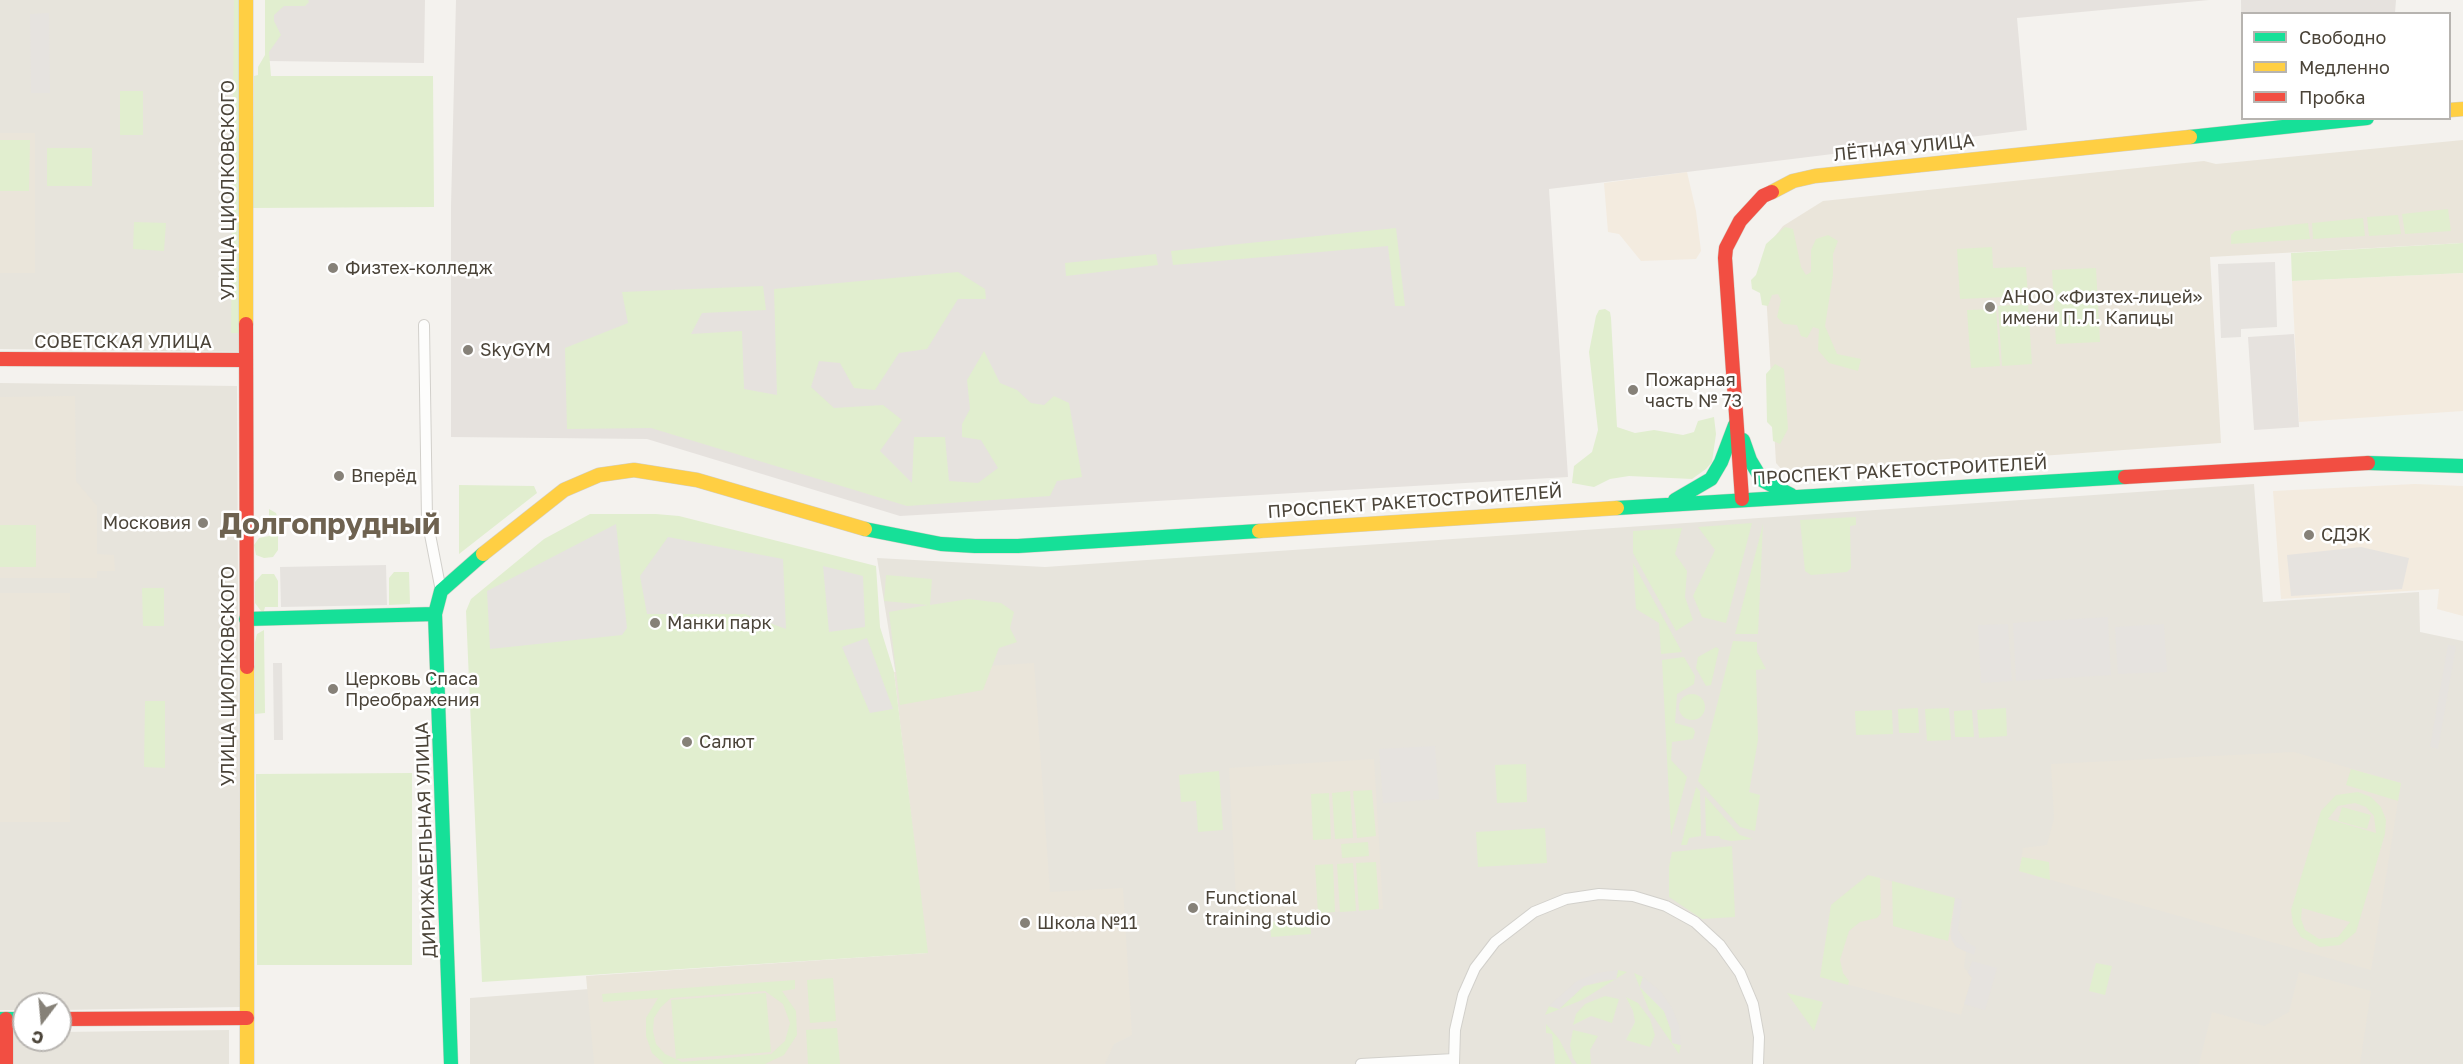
<!DOCTYPE html>
<html>
<head>
<meta charset="utf-8">
<style>
	body { margin:0 }
	#map { position:relative; width:2463px; height:1064px; overflow:hidden; background:#f4f2ee; font-family:"Golos Text",sans-serif }
	canvas { display:block }
	.legend { position:absolute; left:2241px; top:12px; width:210px; height:108px; box-sizing:border-box; background:#fff; border:2px solid #b7b4b0; margin:0; padding:8px 10px; list-style:none; font-size:18px; color:#4b4439 }
	.legend li { display:flex; align-items:center; gap:12px; height:30px }
	.legend b { width:30px; border:2px solid #b7b4b0 }
	.north { position:absolute; left:12px; top:992px; width:60px; height:60px; box-sizing:border-box; background:#fff; border:2px solid #b7b4b0; border-radius:50%; rotate:196deg; font-size:16px; font-weight:700; line-height:24px; text-align:center; color:#4b4439 }
	.north::after { content:''; display:block; margin:auto; width:21px; height:27px; background:#868178; clip-path:polygon(50% 0,100% 100%,50% 72%,0 100%) }
</style>
</head>
<body>
<div id="map">
<canvas width="2463" height="1064"></canvas>
<ul class="legend">
<li><b style="height:8px;background:#16e098"></b>Свободно</li>
<li><b style="height:8px;background:#ffcf43"></b>Медленно</li>
<li><b style="height:8px;background:#f24e42"></b>Пробка</li>
</ul>
<div class="north">С</div>
</div>
<script>
const ctx = document.querySelector('canvas').getContext('2d');
ctx.lineJoin = 'round';
function fillPath(path, color) {
  ctx.fillStyle = color;
  ctx.fill(path, 'evenodd');
}
function shape(rows) {
  const path = new Path2D();
  for (const r of rows) {
    if (r.length === 3) {
      path.moveTo(r[0] + r[2], r[1]);
      path.arc(r[0], r[1], r[2], 0, 2 * Math.PI);
      continue;
    }
    path.moveTo(r[0], r[1]);
    for (let i = 2; i < r.length; i += 2) path.lineTo(r[i], r[i + 1]);
  }
  return path;
}
function stroke(path, color, width, dash) {
  ctx.strokeStyle = color;
  ctx.lineWidth = width;
  ctx.lineCap = dash ? 'butt' : 'round';
  ctx.setLineDash(dash || []);
  ctx.stroke(path);
}
function drawText(font, color, halo, rows, align = 'center') {
  ctx.font = font + ' "Golos Text",sans-serif';
  ctx.lineWidth = 5;
  ctx.setLineDash([]);
  ctx.textBaseline = 'middle';
  ctx.strokeStyle = halo;
  ctx.fillStyle = color;
  for (const [text, x, y, turn = 0] of rows) {
    ctx.save();
    ctx.translate(x, y);
    ctx.rotate((+turn || 0) * Math.PI / 180);
    ctx.textAlign = isNaN(turn) ? turn : align;
    if (halo) ctx.strokeText(text, 0, 0);
    ctx.fillText(text, 0, 0);
    ctx.restore();
  }
}
const residential = shape([
	[0,0,243,0,243,352,0,349],
	[0,383,237,386,240,1007,60,1010,60,1004,24,1004,24,1010,0,1010],
	[2254,484,2263,602,2419,592,2420,632,2463,641,2463,1064,470,1064,470,998,935,963,924,849,877,558,1045,567],
	[229,1030,229,1064,0,1064,0,1032,24,1032,24,1040,60,1040,60,1032]
]);
const commercial = shape([
	[1687,172,1696,211,1701,251,1696,259,1641,261,1619,234,1608,232,1604,183],
	[2463,273,2463,411,2299,422,2292,281],
	[2415,484,2463,486,2463,616,2437,609,2439,589,2281,599,2273,491]
]);
const industrial = shape([
	[268,0,425,0,424,63,268,61],
	[456,0,2209,0,2017,18,2027,130,1549,189,1568,477,900,516,647,439,451,437,451,206],
	[2241,0,2396,0,2395,13,2242,14,2242,104],
	[2294,334,2299,427,2254,430,2248,337]
]);
const education = shape([
	[0,133,35,133,35,273,0,273],
	[2463,140,2463,243,2210,257,2221,443,1874,468,1873,464,1783,471,1776,463,1764,258,1772,240,1783,226,1823,201,2204,161,2216,164],
	[75,396,76,481,97,506,97,554,114,555,115,571,97,571,97,578,0,578,0,397],
	[0,593,70,593,70,822,0,822],
	[1034,663,1050,892,1123,888,1132,1035,1114,1044,1105,1064,594,1064,586,976,927,953,894,672],
	[2294,752,2401,783,2371,970,2019,871,2023,848,2047,845,2054,818,2051,764],
	[1374,759,1383,909,1237,918,1229,768],
	[1868,875,1955,898,1950,934,1956,947,1966,952,1964,967,1972,978,1961,1015,1820,977,1831,905],
	[2299,972,2371,991,2360,1064,2199,1064,2212,1012,2264,1026,2289,1012]
]);
const green = shape([
	[234,0,240,0,241,333,231,333],
	[265,0,308,0,309,2,305,6,284,6,274,15,274,21,281,35,269,52,271,76,433,76,434,207,252,208,254,76,258,75,258,67,265,55],
	[120,91,143,91,143,135,120,135],
	[0,140,30,140,29,191,0,191],
	[47,148,92,148,92,186,47,186],
	[2448,209,2451,231,2405,234,2402,214],
	[2398,215,2401,234,2369,236,2367,217],
	[2363,218,2365,236,2313,239,2312,223],
	[134,222,166,223,164,251,133,249],
	[2308,223,2310,239,2231,244,2231,235,2235,231],
	[1785,227,1793,229,1801,267,1806,275,1811,272,1811,250,1816,239,1828,235,1838,241,1833,254,1833,275,1825,326,1837,354,1861,359,1858,371,1829,363,1818,350,1819,329,1813,327,1807,338,1801,336,1797,325,1784,324,1777,317,1781,300,1778,294,1772,295,1768,306,1762,305,1760,293,1752,289,1751,280,1756,275,1766,244],
	[1396,228,1405,306,1395,306,1388,246,1173,265,1171,251],
	[2463,243,2463,273,2292,281,2291,253],
	[1992,247,1993,268,2026,267,2028,296,1960,299,1957,249],
	[1156,254,1158,265,1066,276,1065,263],
	[2096,268,2100,342,2056,344,2052,270],
	[958,272,985,289,986,299,958,299,927,349,899,353,875,390,854,388,840,363,819,361,811,387,834,408,883,405,902,420,880,451,912,483,914,437,945,437,949,481,978,483,998,468,981,440,962,437,962,424,970,409,967,380,984,351,1000,383,1017,390,1031,403,1044,405,1054,396,1069,403,1082,477,1057,481,1050,496,907,506,651,428,567,429,565,348,628,323,622,292,763,286,766,310,702,313,691,334,742,331,744,389,777,395,774,289],
	[2028,304,2032,364,2002,366,1998,306],
	[1605,309,1610,312,1611,318,1617,427,1635,433,1654,430,1683,435,1694,432,1698,421,1714,417,1716,434,1712,462,1706,469,1692,479,1629,476,1610,479,1594,487,1572,483,1574,466,1592,452,1598,430,1589,352,1596,316,1599,310],
	[1996,309,2000,366,1971,368,1967,310],
	[1775,364,1784,369,1788,429,1780,444,1773,441,1772,427,1767,422,1766,374],
	[459,485,534,486,537,493,459,554],
	[269,509,276,513,278,520,278,550,273,557,264,558,256,555,254,545,259,538,269,536],
	[590,514,656,514,679,516,876,566,880,627,894,672,928,953,482,982,466,611,471,599,544,539],
	[1856,517,1856,525,1850,526,1851,568,1847,572,1811,575,1805,571,1800,520],
	[1752,523,1726,623,1702,617,1693,596,1715,550,1698,527],
	[1763,524,1758,634,1735,634],
	[0,525,36,525,36,567,0,567],
	[1682,528,1675,554,1687,571,1685,597,1693,620,1676,631,1633,553,1633,531],
	[1633,563,1682,652,1661,654,1659,623,1636,609],
	[394,572,409,572,410,604,389,605,389,578],
	[262,574,274,574,278,581,278,607,265,607,264,611,261,611,255,603,255,582],
	[886,575,932,579,930,605,969,599,1001,603,1014,612,1010,628,1017,642,999,648,983,690,900,705,889,612,928,605,884,601],
	[142,588,164,588,164,626,143,626],
	[264,630,265,713,255,714,255,642,257,634],
	[1733,641,1757,642,1757,652,1766,669,1756,670,1758,740,1749,792,1760,795,1755,831,1740,827,1698,781],
	[1716,647,1719,649,1711,685,1706,686,1696,668,1698,657],
	[1684,657,1695,676,1694,684,1677,694,1675,723,1693,728,1695,732,1693,739,1672,742,1671,760,1687,777,1671,836,1662,660],
	[1692,707,13],
	[145,701,165,701,165,768,144,767],
	[1918,708,1919,733,1899,733,1898,709],
	[1949,708,1951,740,1927,741,1925,709],
	[2006,708,2007,736,1979,738,1977,710],
	[1892,710,1893,734,1856,735,1855,711],
	[1972,710,1974,737,1955,737,1954,711],
	[1526,764,1527,802,1497,803,1495,765],
	[2351,769,2401,783,2398,801,2346,785],
	[1219,771,1223,830,1198,832,1196,801,1181,802,1179,775],
	[412,773,412,965,257,965,256,774],
	[1696,787,1700,791,1701,836,1689,838,1687,845,1681,845],
	[1372,790,1376,836,1357,838,1353,791],
	[1350,791,1353,838,1335,839,1332,793],
	[2358,792,2371,797,2381,807,2386,820,2385,834,2356,932,2340,945,2320,947,2301,937,2293,924,2291,910,2321,811,2336,795],
	[2355,803,2366,807,2374,816,2376,833,2328,819,2338,806],
	[2302,908,2350,922,2338,937,2319,939,2305,930,2301,919],
	[1329,793,1331,839,1313,840,1311,794],
	[1705,796,1740,835,1753,839,1731,841,1721,839,1719,836,1706,836],
	[2342,807,2371,815,2367,829,2338,821],
	[1545,828,1547,863,1478,867,1476,832],
	[1368,842,1369,856,1342,858,1341,844],
	[1732,846,1735,917,1702,919,1669,897,1669,867,1672,852],
	[2022,857,2049,862,2050,880,2019,871],
	[1376,862,1379,909,1359,911,1356,863],
	[1353,863,1356,911,1340,912,1337,864],
	[1333,864,1335,912,1318,913,1315,865],
	[1868,875,1880,878,1881,913,1877,918,1860,922,1849,931,1840,960,1843,973,1849,981,1848,985,1820,977,1831,905],
	[1892,881,1955,898,1948,941,1893,926],
	[1310,919,1311,934,1271,937,1270,922],
	[2096,963,2112,966,2105,995,2089,991],
	[1618,970,1627,972,1582,1000,1545,1015,1549,1006,1559,1009,1584,986,1616,979],
	[1634,973,1643,977,1640,987,1664,1011,1671,1030,1672,1043,1681,1045,1679,1054,1649,1010],
	[833,978,836,1021,810,1023,807,980],
	[795,980,795,989,782,991,796,1011,797,1035,784,1055,765,1064,664,1064,652,1053,646,1036,646,1018,658,998,603,1002,602,994],
	[765,991,783,1004,790,1023,785,1041,771,1054,682,1062,665,1054,656,1044,653,1031,654,1018,661,1007,671,998],
	[766,993,771,1052,676,1059,671,1000],
	[1787,993,1823,1002,1814,1031],
	[1605,996,1619,999,1612,1023,1591,1016,1573,1025,1576,1014,1585,1004],
	[1626,997,1638,1003,1650,1019,1655,1035,1650,1047,1626,1040,1635,1022,1633,1011],
	[1546,1024,1559,1039,1572,1064,1555,1064,1552,1034,1546,1033],
	[837,1028,840,1064,808,1064,806,1030],
	[1573,1030,1598,1036,1590,1050,1591,1064,1577,1064,1573,1058,1570,1045]
]);
const parking = shape([
	[49,13,50,93,31,93,30,14],
	[2275,262,2277,327,2241,329,2241,337,2221,338,2218,264],
	[616,524,627,628,622,635,490,649,487,591],
	[668,537,783,559,786,629,745,614,647,614,640,576],
	[2361,547,2409,558,2402,589,2291,596,2287,555],
	[386,565,387,605,281,607,280,567],
	[823,566,863,576,865,627,829,632],
	[2108,617,2111,675,2016,681,2013,623],
	[2008,624,2012,681,1981,683,1978,625],
	[2164,624,2167,672,2118,674,2115,627],
	[867,638,893,709,870,713,842,647],
	[2448,645,2456,646,2438,749,2430,747],
	[273,663,282,663,283,740,274,740],
	[1435,746,1439,799,1383,803,1379,749],
	[1955,898,1962,900,1958,930,1966,942,1976,947,1974,955,1956,947,1951,939],
	[1972,961,1997,968,1985,1010,1964,1004,1972,978,1968,973],
	[1618,970,1616,979,1603,980,1584,986,1559,1009,1549,1006,1577,981,1597,973],
	[1643,977,1660,991,1672,1008,1679,1026,1681,1045,1672,1043,1671,1030,1664,1011,1640,987]
]);
const street = shape([
	[424,325,427,519,441,591],
	[1361,1064,1454,1059],
	[1454,1064,1455,1030,1463,995,1475,968,1495,942,1534,912,1566,899,1599,894,1633,896,1666,906,1695,922,1720,945,1740,973,1753,1004,1759,1037,1758,1064]
]);
const fast = shape([
	[2190,137,2367,118],
	[1743,440,1750,460,1762,480,1791,495],
	[2368,463,2463,466],
	[1675,500,1711,479,1721,462,1735,425],
	[1617,508,2125,477],
	[865,529,941,544,975,546,1018,546,1259,531],
	[246,619,435,614],
	[0,1019,24,1019],
	[451,1064,435,614,441,591,483,554]
]);
const slow = shape([
	[246,0,246,324],
	[2450,110,2463,109],
	[1772,192,1793,181,1815,176,2190,137],
	[1259,531,1617,508],
	[483,554,564,490,599,475,634,470,697,480,865,529],
	[247,667,247,1064]
]);
const jam = shape([
	[246,324,247,667],
	[0,359,245,360],
	[2125,477,2368,463],
	[1742,499,1725,258,1726,248,1740,221,1763,196,1772,192],
	[6,1019,6,1064],
	[60,1019,247,1018]
]);
const markers = [
	[333,268,6,"#868178"],
	[1990,307,6,"#868178"],
	[468,350,6,"#868178"],
	[1633,390,6,"#868178"],
	[339,476,6,"#868178"],
	[203,523,6,"#868178"],
	[2309,535,6,"#868178"],
	[655,623,6,"#868178"],
	[333,689,6,"#868178"],
	[687,742,6,"#868178"],
	[1193,908,6,"#868178"],
	[1025,923,6,"#868178"]
];
const streetNames = [
	["ЛЁТНАЯ УЛИЦА",1904,148,-6],
	["УЛИЦА ЦИОЛКОВСКОГО",228,190,-90],
	["СОВЕТСКАЯ УЛИЦА",123,342],
	["ПРОСПЕКТ РАКЕТОСТРОИТЕЛЕЙ",1900,471,-3],
	["ПРОСПЕКТ РАКЕТОСТРОИТЕЛЕЙ",1415,502,-4],
	["УЛИЦА ЦИОЛКОВСКОГО",228,676,-90],
	["ДИРИЖАБЕЛЬНАЯ УЛИЦА",426,840,-92]
];
const poiNames = [
	["Физтех-колледж",345,268],
	["АНОО «Физтех-лицей»",2002,297],
	["имени П.Л. Капицы",2002,318],
	["SkyGYM",480,350],
	["Пожарная",1645,380],
	["часть № 73",1645,401],
	["Вперёд",351,476],
	["Московия",191,523,"right"],
	["СДЭК",2321,535],
	["Манки парк",667,623],
	["Церковь Спаса",345,679],
	["Преображения",345,700],
	["Салют",699,742],
	["Functional",1205,898],
	["training studio",1205,919],
	["Школа №11",1037,923]
];
const townNames = [
	["Долгопрудный",330,524]
];
fillPath(residential, '#e7e4dc');
fillPath(commercial, '#f3ebdf');
fillPath(industrial, '#e6e2de');
fillPath(education, '#eae5da');
fillPath(green, '#e1eecf');
fillPath(parking, '#e6e3df');
stroke(street, '#d2d0cb', 12);
stroke(fast, '#d3cfc5', 15);
stroke(slow, '#d3cfc5', 15);
stroke(jam, '#d3cfc5', 15);
stroke(street, '#fdfdfc', 10);
stroke(fast, '#16e098', 14);
stroke(slow, '#ffcf43', 14);
stroke(jam, '#f24e42', 14);
for (const [x, y, r, color] of markers) {
  const dot = new Path2D();
  dot.arc(x, y, r, 0, 2 * Math.PI);
  ctx.fillStyle = color;
  ctx.fill(dot);
  stroke(dot, '#fff', 2);
}
drawText('18px', '#4b4439', '#fff', streetNames);
drawText('18px', '#4b4439', '#fff', poiNames, 'left');
drawText('bold 30px', '#6e6250', '#fff', townNames);
</script>
</body>
</html>
